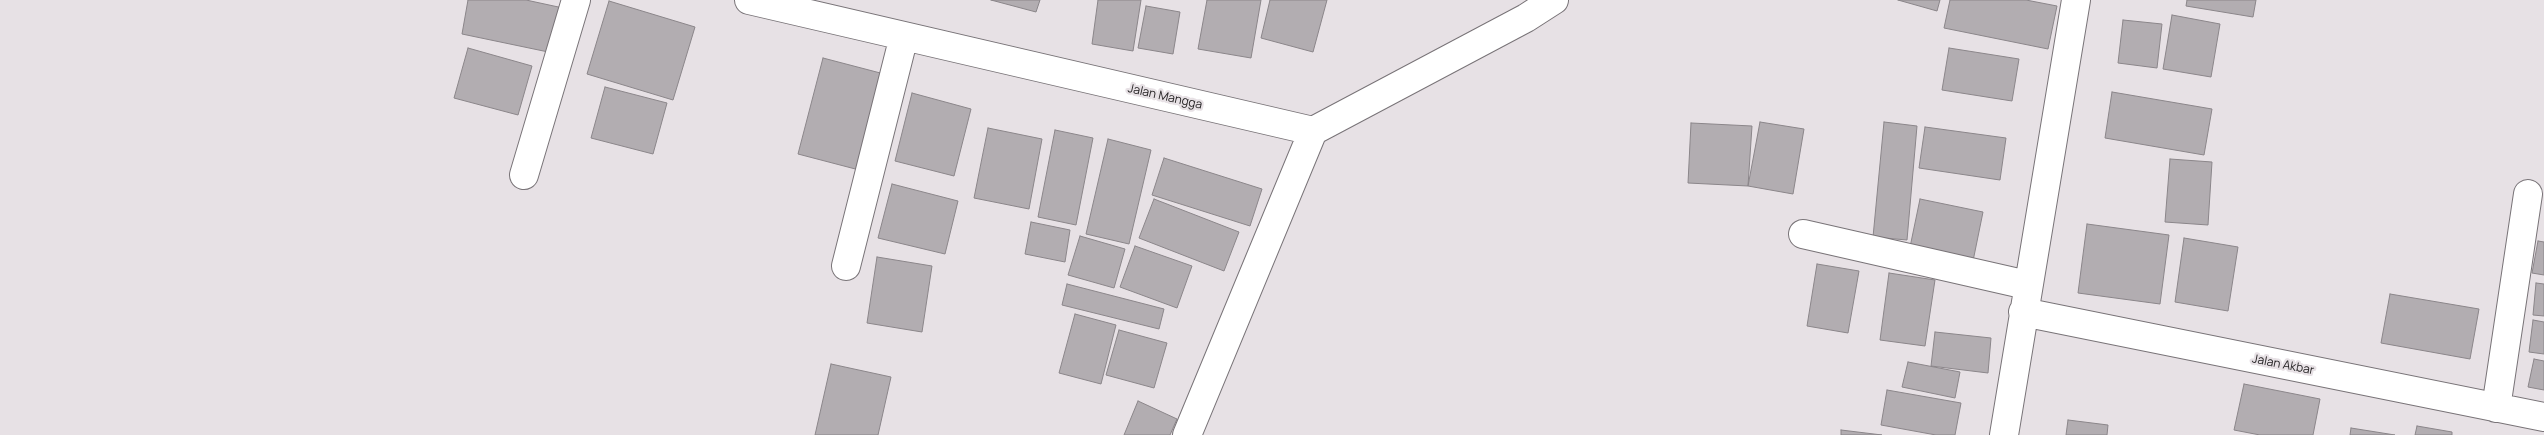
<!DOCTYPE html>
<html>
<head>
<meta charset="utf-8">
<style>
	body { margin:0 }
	canvas { display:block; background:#e7e1e5 }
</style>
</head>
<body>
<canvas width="2544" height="435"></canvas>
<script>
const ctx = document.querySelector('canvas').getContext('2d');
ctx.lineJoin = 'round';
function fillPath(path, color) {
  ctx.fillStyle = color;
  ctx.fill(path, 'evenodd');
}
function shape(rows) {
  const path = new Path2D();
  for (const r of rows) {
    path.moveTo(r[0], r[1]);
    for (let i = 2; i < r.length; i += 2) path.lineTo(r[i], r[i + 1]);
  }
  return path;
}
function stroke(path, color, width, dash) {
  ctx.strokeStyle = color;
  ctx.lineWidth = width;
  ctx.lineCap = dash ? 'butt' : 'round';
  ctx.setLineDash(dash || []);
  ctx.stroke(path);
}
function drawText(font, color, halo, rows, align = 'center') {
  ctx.font = font + ' Manrope,sans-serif';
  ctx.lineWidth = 4.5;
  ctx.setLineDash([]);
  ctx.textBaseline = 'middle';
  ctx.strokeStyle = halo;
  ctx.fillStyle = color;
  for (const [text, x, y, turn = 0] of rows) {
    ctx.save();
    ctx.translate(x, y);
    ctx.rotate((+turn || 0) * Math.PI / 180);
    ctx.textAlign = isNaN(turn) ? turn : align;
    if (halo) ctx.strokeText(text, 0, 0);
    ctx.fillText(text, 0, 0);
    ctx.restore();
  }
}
const building = shape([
	[468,0,526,0,563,8,553,53,462,34,468,0],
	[991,0,1040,0,1036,12,991,0],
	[1098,0,1141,0,1133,51,1092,44,1098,0],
	[1207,0,1261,0,1251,58,1198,49,1207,0],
	[1270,0,1327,0,1313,52,1261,38,1270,0],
	[1898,0,1940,0,1937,11,1898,0],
	[1950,0,2026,0,2057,6,2048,49,1944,28,1950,0],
	[2187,0,2256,0,2253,17,2186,6,2187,0],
	[609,1,695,27,673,100,587,74,609,1],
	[1146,6,1180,12,1173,54,1138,48,1146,6],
	[2172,15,2220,24,2211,77,2163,69,2172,15],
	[2123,20,2162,24,2157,68,2118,63,2123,20],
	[468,48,532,66,518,115,454,98,468,48],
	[1949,48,2019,59,2012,101,1942,90,1949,48],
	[823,58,888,75,863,171,798,154,823,58],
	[605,87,667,103,653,154,591,138,605,87],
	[2112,92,2212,109,2204,155,2105,138,2112,92],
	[912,93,971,109,954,176,895,161,912,93],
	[1760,122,1804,129,1793,194,1748,186,1760,122],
	[1884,122,1917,126,1907,240,1873,237,1884,122],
	[1691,123,1752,126,1748,186,1688,183,1691,123],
	[1925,127,2006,138,2000,180,1919,168,1925,127],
	[988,128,1042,139,1029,209,974,198,988,128],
	[1055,130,1093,138,1076,225,1038,217,1055,130],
	[1108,139,1151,150,1129,244,1086,234,1108,139],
	[1164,158,1262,189,1250,226,1152,195,1164,158],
	[2170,159,2212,162,2208,225,2165,222,2170,159],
	[892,184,958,201,945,254,878,238,892,184],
	[1154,199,1239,232,1224,271,1139,238,1154,199],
	[1920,199,1983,212,1972,266,1909,252,1920,199],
	[1031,222,1070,230,1065,262,1025,254,1031,222],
	[2087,224,2169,235,2160,304,2078,293,2087,224],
	[1080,236,1125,249,1114,288,1068,275,1080,236],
	[2184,238,2238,247,2228,311,2175,302,2184,238],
	[2538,241,2544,242,2544,275,2532,273,2538,241],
	[1135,246,1192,266,1177,308,1120,287,1135,246],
	[877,257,932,266,922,332,867,323,877,257],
	[1817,264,1859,271,1848,333,1807,326,1817,264],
	[1889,273,1935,280,1925,346,1880,340,1889,273],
	[2536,283,2544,284,2544,316,2533,315,2536,283],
	[1067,284,1164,309,1159,329,1062,305,1067,284],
	[2390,294,2479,309,2470,359,2381,343,2390,294],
	[1075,314,1116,325,1101,384,1059,373,1075,314],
	[2533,320,2544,322,2544,354,2529,352,2533,320],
	[1119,330,1167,343,1154,388,1106,375,1119,330],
	[1935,332,1991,338,1988,373,1931,366,1935,332],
	[2534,359,2544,361,2544,390,2528,387,2534,359],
	[1908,362,1960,372,1955,398,1902,387,1908,362],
	[831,364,891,377,878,435,815,435,831,364],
	[2244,384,2320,399,2313,435,2260,435,2234,430,2244,384],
	[1887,390,1961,403,1955,435,1936,435,1881,425,1887,390],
	[1138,401,1177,419,1170,435,1124,435,1138,401],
	[2068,420,2108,425,2107,435,2066,435,2068,420],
	[2417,426,2452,432,2452,435,2415,435,2417,426],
	[2351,428,2395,435,2350,435,2351,428],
	[1841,430,1882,435,1841,435,1841,430]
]);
const street = shape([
	[749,0,1313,131,1526,18,1554,0],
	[524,175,576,0],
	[1803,234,2027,285],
	[846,266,904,36],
	[2023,312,2544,417],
	[2496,408,2528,194],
	[1187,435,1313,131],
	[2004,435,2076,0]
]);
const streetNames = [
	["Jalan Mangga",1165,97,13],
	["Jalan Akbar",2283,365,11]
];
fillPath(building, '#b2adb1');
stroke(building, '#8b868a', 1);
stroke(street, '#797478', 30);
stroke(street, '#fff', 28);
drawText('12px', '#1f1d1e', '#e7e1e5', streetNames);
</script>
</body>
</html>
